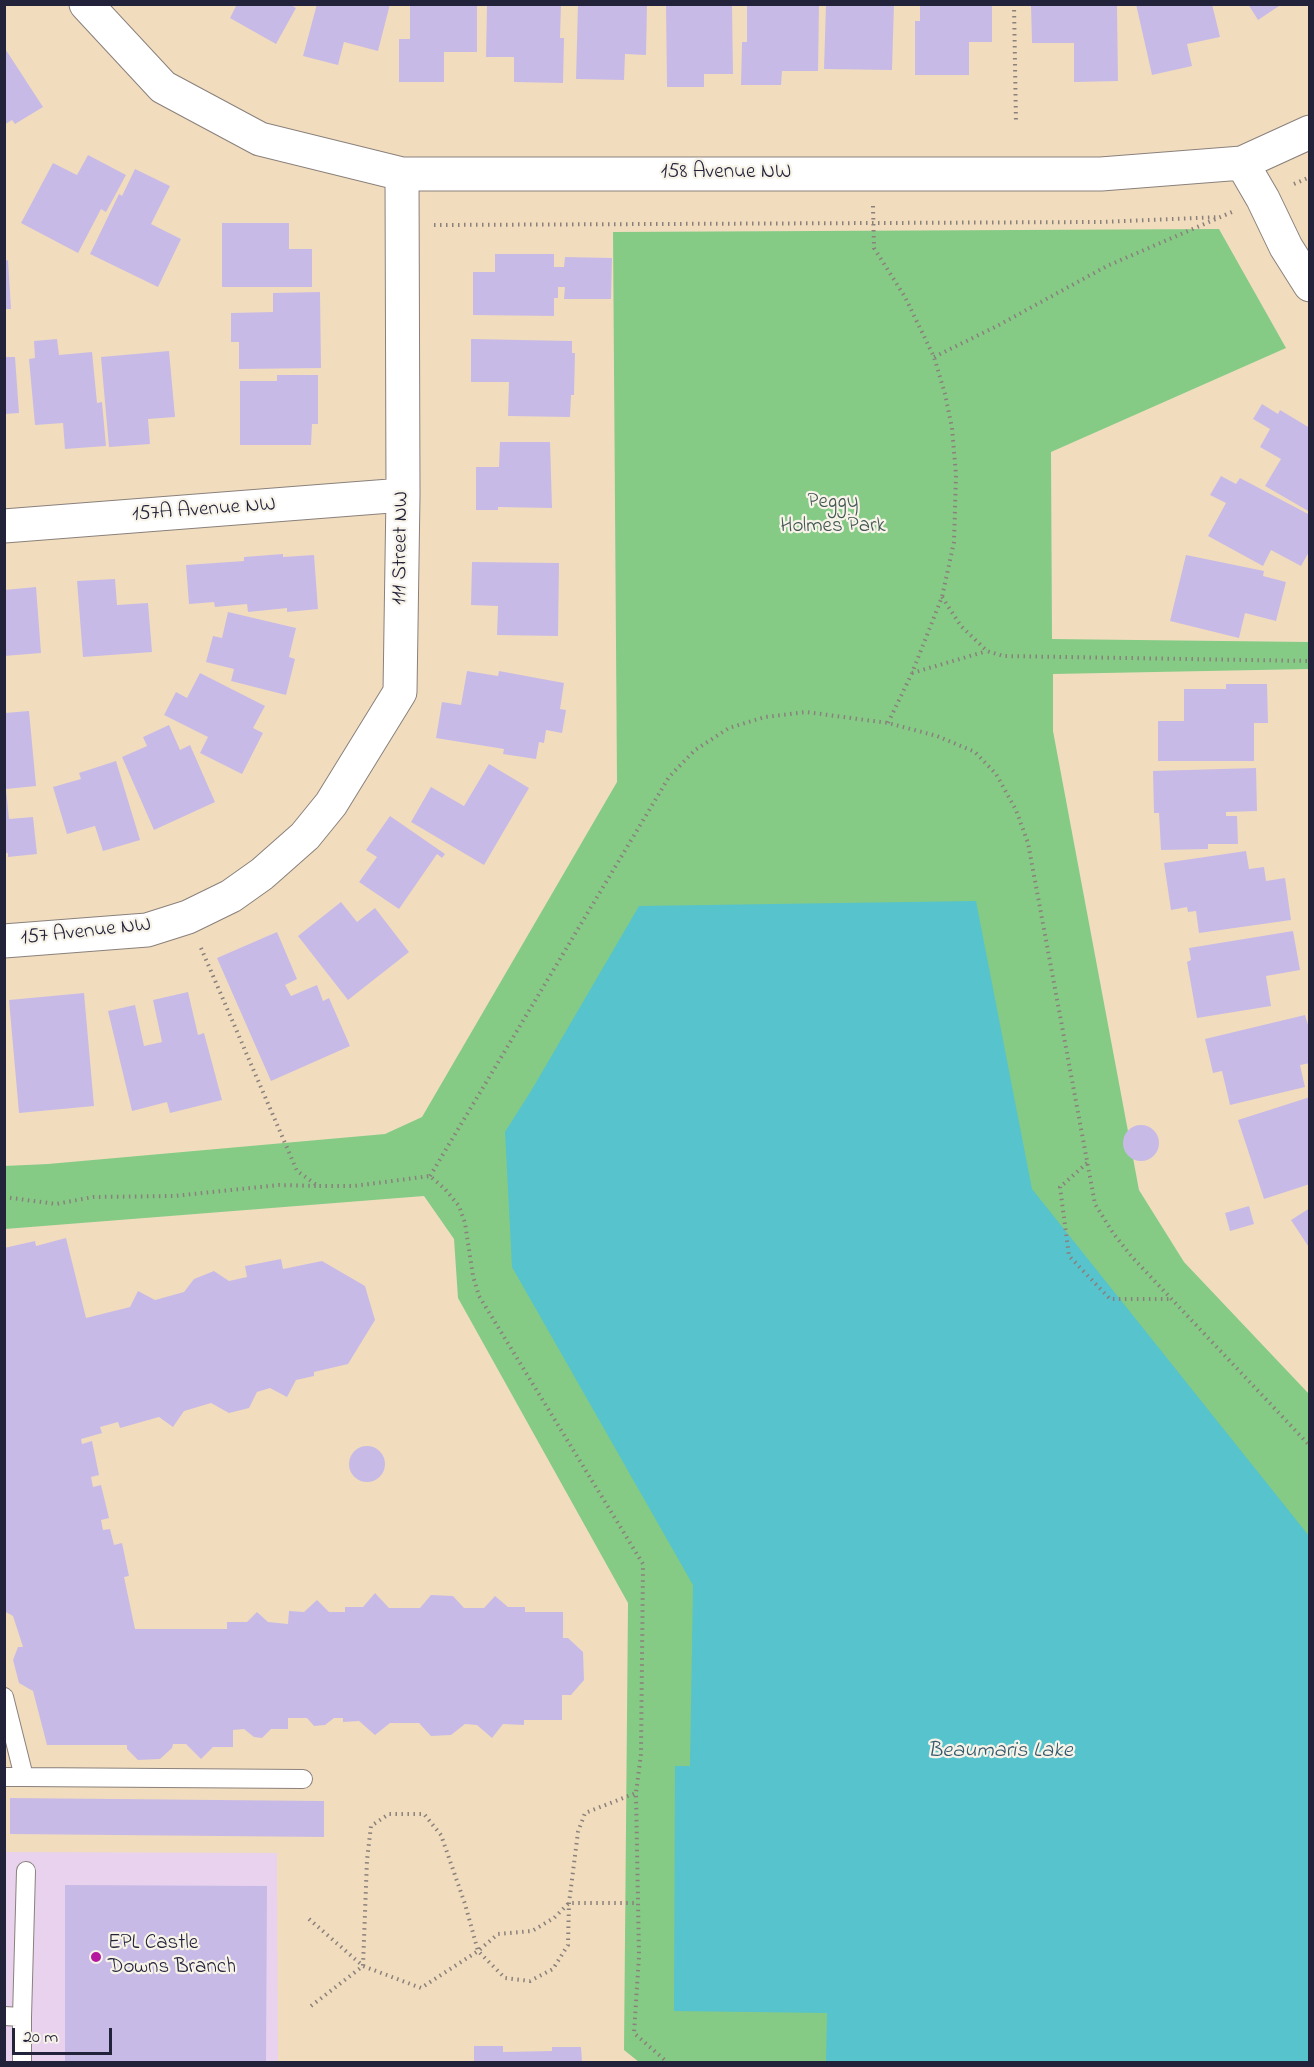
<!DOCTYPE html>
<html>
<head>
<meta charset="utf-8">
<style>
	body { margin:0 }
	#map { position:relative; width:1314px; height:2067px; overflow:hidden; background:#f1ddbe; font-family:"Indie Flower",sans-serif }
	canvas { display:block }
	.frame { position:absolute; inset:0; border:6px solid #22223b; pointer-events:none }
	.scale { position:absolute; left:12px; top:2028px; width:100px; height:27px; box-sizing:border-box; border:3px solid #22223b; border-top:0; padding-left:8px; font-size:18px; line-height:21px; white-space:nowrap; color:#22223b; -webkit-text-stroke:4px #f7f3e8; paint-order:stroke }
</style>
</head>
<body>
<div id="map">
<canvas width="1314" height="2067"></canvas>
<div class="frame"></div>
<div class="scale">20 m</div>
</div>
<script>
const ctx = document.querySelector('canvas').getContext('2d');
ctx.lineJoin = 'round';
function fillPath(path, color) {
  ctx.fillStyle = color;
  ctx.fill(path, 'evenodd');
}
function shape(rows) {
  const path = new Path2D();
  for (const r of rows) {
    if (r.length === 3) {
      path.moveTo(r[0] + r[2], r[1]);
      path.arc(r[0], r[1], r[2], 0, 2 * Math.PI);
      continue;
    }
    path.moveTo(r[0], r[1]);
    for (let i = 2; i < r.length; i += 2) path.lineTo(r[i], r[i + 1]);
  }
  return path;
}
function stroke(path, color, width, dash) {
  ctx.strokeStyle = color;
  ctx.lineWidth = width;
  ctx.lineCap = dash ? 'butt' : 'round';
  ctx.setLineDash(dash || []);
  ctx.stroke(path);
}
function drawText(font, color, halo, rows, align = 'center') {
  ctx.font = font + ' "Indie Flower",sans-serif';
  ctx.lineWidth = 4.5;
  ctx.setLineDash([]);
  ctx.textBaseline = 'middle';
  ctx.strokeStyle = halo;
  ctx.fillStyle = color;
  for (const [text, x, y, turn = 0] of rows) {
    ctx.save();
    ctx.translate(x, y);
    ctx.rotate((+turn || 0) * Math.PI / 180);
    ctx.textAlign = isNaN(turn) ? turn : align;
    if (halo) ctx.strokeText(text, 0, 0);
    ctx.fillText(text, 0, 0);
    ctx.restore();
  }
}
const built = shape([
	[5,1852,277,1853,278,2062,5,2062]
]);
const green = shape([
	[1219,229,1286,348,1051,452,1052,639,1309,642,1309,669,1053,674,1053,731,1139,1190,1184,1262,1309,1394,1309,2062,639,2062,624,2050,628,1603,458,1298,454,1239,424,1196,5,1229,4,1166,48,1164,385,1134,422,1117,617,782,613,232]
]);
const water = shape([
	[976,901,1032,1189,1309,1536,1309,2062,826,2062,827,2013,674,2011,675,1766,690,1766,693,1585,512,1267,505,1132,531,1091,639,906]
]);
const building = shape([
	[237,4,289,4,296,8,276,44,230,18],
	[317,4,390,4,378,51,344,42,338,65,303,56],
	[410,4,477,4,477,52,444,52,444,82,399,82,399,39,410,39],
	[487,4,561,4,560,38,564,38,563,83,514,82,514,57,486,57],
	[578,4,647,4,646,55,625,54,624,80,576,79],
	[666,4,732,4,733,74,704,74,704,87,667,87],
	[747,4,819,4,818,71,782,71,781,85,741,85,742,42,747,42],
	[826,4,894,4,892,70,824,69],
	[920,4,992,4,992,42,969,42,969,75,915,75,915,21,920,21],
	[1136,4,1212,4,1220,37,1187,44,1192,66,1152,75],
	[1248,4,1282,4,1258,20],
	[1031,5,1117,5,1118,81,1074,82,1074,43,1032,43],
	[4,47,43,107,15,124,12,120,4,125],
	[88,155,126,175,106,212,101,209,78,253,21,223,53,163,77,175],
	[135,169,170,186,151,224,181,239,158,287,90,254,119,194,122,196],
	[222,223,289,223,289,249,312,249,312,287,222,287],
	[495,254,554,254,554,267,564,267,565,257,612,258,611,299,564,299,565,287,558,287,558,298,554,298,554,316,473,315,473,272,495,272],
	[8,260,11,309,4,309,4,261],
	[320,292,321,368,239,369,239,342,231,342,231,313,273,312,273,293],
	[57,339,59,355,92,352,97,403,102,402,106,446,65,449,63,423,35,425,29,359,35,358,34,341],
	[471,339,572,341,572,353,575,353,574,395,571,395,570,417,508,416,509,382,471,382],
	[169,351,175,417,148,419,150,444,109,447,101,357],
	[4,357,15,357,19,413,4,414],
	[277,375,318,375,318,424,312,424,311,445,240,445,240,381,277,381],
	[1262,404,1278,414,1280,410,1310,428,1310,512,1265,486,1281,459,1260,447,1270,429,1253,419],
	[500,442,550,442,552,508,498,507,498,510,476,510,476,467,499,467],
	[1221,476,1236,484,1240,478,1310,515,1310,550,1301,566,1271,550,1263,566,1208,536,1226,503,1210,495],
	[283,554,283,557,314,555,318,609,287,612,287,608,248,612,247,604,215,607,214,602,189,604,186,565,244,561,244,557],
	[1186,555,1264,571,1263,576,1286,582,1276,621,1245,613,1239,638,1170,621],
	[472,562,559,563,558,636,497,635,498,606,471,605],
	[115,579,117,605,148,603,152,652,83,657,77,581],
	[36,587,41,653,4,656,4,590],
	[228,612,296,628,289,657,295,659,286,695,231,681,234,669,206,662,213,636,222,638],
	[467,671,498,676,499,671,564,683,560,709,566,710,562,733,546,730,544,743,539,742,536,759,503,754,504,749,436,738,442,702,461,705],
	[200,673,265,706,253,728,263,733,242,774,200,753,208,737,164,715,176,692,187,698],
	[1226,684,1267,684,1268,723,1254,723,1254,761,1158,761,1158,721,1184,721,1184,689,1226,689],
	[29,711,36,786,6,789,9,819,33,817,37,854,8,857,8,853,4,853,5,713],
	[169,725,180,750,190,745,215,802,154,830,122,757,147,746,143,737],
	[116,761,140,840,103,851,95,826,67,834,53,787,81,779,79,773],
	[489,764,529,788,484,865,411,822,431,787,464,806],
	[1256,768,1257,811,1226,812,1226,816,1237,816,1238,844,1208,844,1208,849,1161,850,1159,813,1154,813,1153,771],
	[390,816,445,854,442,858,437,854,399,909,359,882,377,857,366,850],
	[1246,851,1249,869,1264,867,1266,881,1285,878,1291,920,1199,933,1196,911,1188,912,1187,907,1171,910,1164,863],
	[341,902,357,922,375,908,409,952,348,1000,298,936],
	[1293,931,1300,970,1266,976,1271,1006,1197,1018,1187,962,1191,960,1189,948],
	[277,932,297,979,285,985,291,996,317,985,323,1001,329,998,350,1046,271,1081,217,958],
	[188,992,198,1035,204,1033,222,1100,170,1113,167,1102,132,1111,108,1011,135,1005,144,1046,162,1042,153,1000],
	[84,993,94,1106,19,1113,9,1000],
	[1305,1015,1310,1031,1310,1063,1300,1065,1305,1087,1230,1105,1222,1071,1213,1073,1205,1039],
	[1310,1097,1310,1184,1264,1199,1238,1120],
	[1141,1143,18],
	[1249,1206,1254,1224,1230,1231,1225,1213],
	[1310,1208,1310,1249,1291,1220],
	[66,1238,86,1318,130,1307,138,1291,155,1300,184,1292,194,1279,214,1271,229,1281,247,1277,245,1266,281,1259,283,1269,322,1261,365,1286,375,1320,348,1364,314,1372,314,1376,296,1380,287,1397,270,1388,257,1392,249,1408,229,1413,211,1403,184,1411,173,1427,159,1417,120,1428,118,1422,100,1427,102,1433,81,1439,82,1444,92,1441,99,1475,91,1477,93,1487,101,1485,109,1518,101,1520,103,1530,110,1529,114,1545,122,1543,129,1576,124,1577,135,1629,227,1629,227,1622,247,1622,257,1612,268,1622,288,1624,289,1611,304,1612,317,1600,329,1612,345,1612,345,1607,363,1607,375,1593,389,1608,420,1608,431,1595,453,1596,464,1608,484,1608,495,1596,508,1607,525,1607,525,1612,563,1612,563,1638,568,1638,583,1652,584,1680,571,1695,562,1695,562,1720,524,1720,524,1725,503,1724,492,1738,477,1725,465,1724,451,1735,431,1736,419,1723,390,1723,375,1735,359,1721,343,1722,343,1718,334,1718,325,1725,314,1726,307,1718,288,1718,288,1729,271,1729,262,1738,254,1737,244,1729,233,1730,233,1747,213,1747,201,1759,186,1744,173,1744,172,1748,160,1759,138,1760,127,1749,127,1745,47,1745,33,1691,19,1683,13,1660,18,1647,23,1647,13,1616,4,1611,4,1595,6,1592,4,1583,4,1248,35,1241,36,1246],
	[367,1464,18],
	[10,1798,324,1801,324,1837,10,1834],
	[65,1885,267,1886,266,2062,65,2062],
	[474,2046,503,2046,503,2052,552,2051,552,2047,581,2047,582,2062,474,2062]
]);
const path = shape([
	[1014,4,1016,123],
	[1294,184,1310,177],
	[873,206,874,248,905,297,934,357,945,394,952,428,956,475,954,542,942,597,912,673,888,723],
	[434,225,1099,222,1219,217],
	[934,357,997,326,1107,266,1232,212],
	[942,597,961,626,987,651,1003,656,1310,661],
	[912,673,987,651],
	[201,948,297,1171,318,1186,354,1186,430,1176,445,1189,459,1206,465,1223,473,1276,479,1296,643,1564,641,1754,636,1793,639,1956,634,2033,667,2062],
	[1087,1163,1060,1187,1069,1256,1110,1299,1172,1299],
	[430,1176,669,777,695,750,729,728,765,717,806,712,888,723,937,736,975,752,996,774,1016,810,1028,843,1095,1204,1113,1233,1132,1257,1310,1446],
	[4,1197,56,1204,93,1197,174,1196,279,1185,317,1186],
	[309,1919,363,1966,421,1988,478,1951,498,1934,532,1931,554,1918,569,1903,638,1903],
	[311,2006,363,1966,367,1860,371,1826,389,1814,424,1814,441,1835,465,1904,478,1951,505,1978,530,1981,553,1969,568,1945,569,1903,578,1832,585,1813,636,1793]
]);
const lane = shape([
	[4,1697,24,1777,303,1779],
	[4,1777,24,1777],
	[4,2016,22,2017,22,2062],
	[22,2017,26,1871]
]);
const street = shape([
	[86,4,163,87,260,139,402,174,1101,174,1242,163,1310,132],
	[1242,163,1263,199,1286,247,1310,285],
	[4,526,403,495],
	[4,941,147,930,188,917,231,896,262,874,305,836,331,804,400,692,403,495,402,174]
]);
const markers = [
	[96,1957,6,"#b5179e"]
];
const streetNames = [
	["158 Avenue NW",726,174],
	["157A Avenue NW",204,511,-4],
	["111 Street NW",402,548,-89],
	["157 Avenue NW",86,933,-6]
];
const parkNames = [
	["Peggy",833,504],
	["Holmes Park",833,528]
];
const poiNames = [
	["EPL Castle",108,1945],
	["Downs Branch",108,1969]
];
const waterNames = [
	["Beaumaris Lake",1000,1752]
];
fillPath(built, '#e8d2ee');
fillPath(green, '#85cb86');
fillPath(water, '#56c3cd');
fillPath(building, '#c8bae6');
stroke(lane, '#8a807c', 20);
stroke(street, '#8a807c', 35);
stroke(path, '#8a807c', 4, [1.5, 4.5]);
stroke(lane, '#fff', 18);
stroke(street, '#fff', 33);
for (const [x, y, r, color] of markers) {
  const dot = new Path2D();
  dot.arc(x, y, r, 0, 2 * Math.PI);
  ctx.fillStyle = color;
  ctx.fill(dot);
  stroke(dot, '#f7f3e8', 2);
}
drawText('21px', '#22223b', '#f7f3e8', streetNames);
drawText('21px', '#405552', '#f7f3e8', parkNames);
drawText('21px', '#22223b', '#f7f3e8', poiNames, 'left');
drawText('italic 22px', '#345a6e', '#f7f3e8', waterNames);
</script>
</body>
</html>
